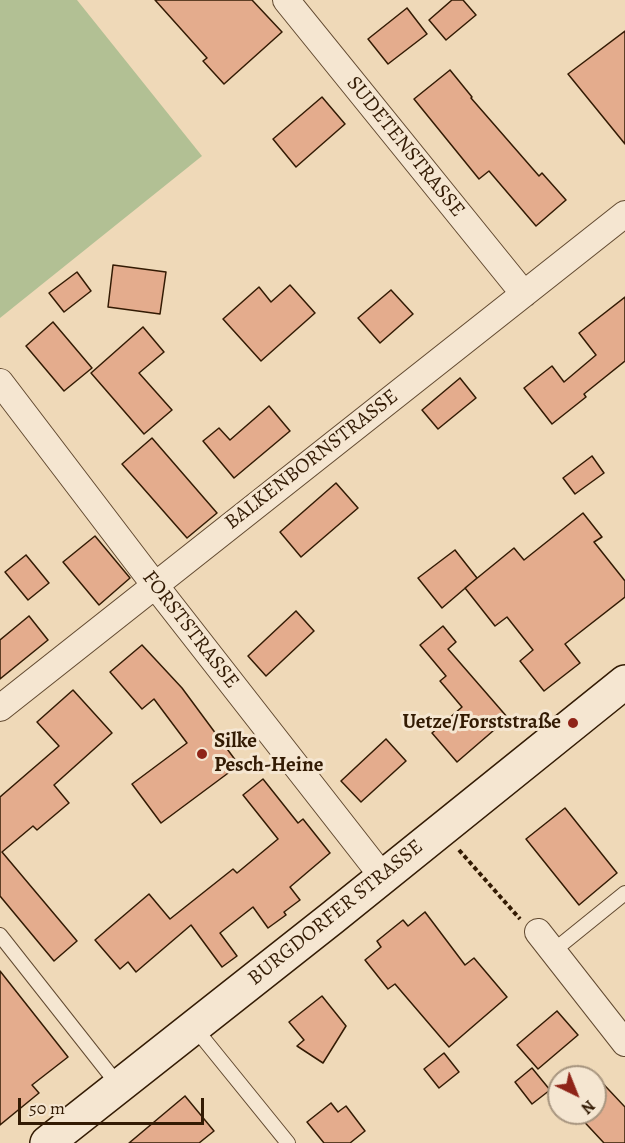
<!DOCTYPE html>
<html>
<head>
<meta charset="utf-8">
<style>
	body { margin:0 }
	#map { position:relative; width:625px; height:1143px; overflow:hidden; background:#efd9b8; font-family:Alegreya,serif }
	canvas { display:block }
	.north { position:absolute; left:547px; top:1065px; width:60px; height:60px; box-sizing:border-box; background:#f5e6d1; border:2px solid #a7957f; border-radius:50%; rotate:137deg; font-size:16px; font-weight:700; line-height:24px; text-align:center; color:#331b04 }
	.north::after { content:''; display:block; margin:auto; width:21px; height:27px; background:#8f2418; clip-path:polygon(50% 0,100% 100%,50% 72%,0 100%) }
	.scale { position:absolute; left:18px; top:1098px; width:186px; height:27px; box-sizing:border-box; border:3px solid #331b04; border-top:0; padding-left:8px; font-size:18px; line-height:21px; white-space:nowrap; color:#331b04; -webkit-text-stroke:4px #f5e6d1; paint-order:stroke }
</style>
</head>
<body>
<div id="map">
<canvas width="625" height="1143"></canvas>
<div class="north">N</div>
<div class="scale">50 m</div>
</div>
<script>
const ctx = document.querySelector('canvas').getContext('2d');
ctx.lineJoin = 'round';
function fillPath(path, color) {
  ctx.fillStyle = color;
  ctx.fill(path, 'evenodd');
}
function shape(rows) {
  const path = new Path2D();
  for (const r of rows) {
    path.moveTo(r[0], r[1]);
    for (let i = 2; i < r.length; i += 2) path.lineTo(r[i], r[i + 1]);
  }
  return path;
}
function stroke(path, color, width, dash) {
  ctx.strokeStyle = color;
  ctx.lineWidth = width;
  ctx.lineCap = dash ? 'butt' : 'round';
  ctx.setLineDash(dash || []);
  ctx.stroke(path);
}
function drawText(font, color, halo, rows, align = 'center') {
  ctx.font = font + ' Alegreya,serif';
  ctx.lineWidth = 6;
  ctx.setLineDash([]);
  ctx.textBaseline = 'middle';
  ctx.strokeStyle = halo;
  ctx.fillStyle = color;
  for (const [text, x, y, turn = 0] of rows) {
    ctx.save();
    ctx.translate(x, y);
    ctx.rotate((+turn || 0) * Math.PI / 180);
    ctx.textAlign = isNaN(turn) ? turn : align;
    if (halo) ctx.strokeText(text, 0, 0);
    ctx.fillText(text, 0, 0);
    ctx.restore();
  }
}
const green = shape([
	[0,0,77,0,202,156,0,318]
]);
const building = shape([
	[155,0,252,0,282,32,224,84,203,61,207,58,155,0],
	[452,0,463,0,476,15,446,40,429,20,452,0],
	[407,8,427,34,388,64,368,39,407,8],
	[625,31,625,144,568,74,625,31],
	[450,70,472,97,471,98,539,176,542,173,566,200,536,226,489,171,479,179,414,99,450,70],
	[322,97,345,124,296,167,273,139,322,97],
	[113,265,166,272,160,314,108,307,113,265],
	[77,272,91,291,64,312,49,293,77,272],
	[290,285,315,313,261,361,223,319,259,287,271,302,290,285],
	[391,290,413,314,380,343,358,318,391,290],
	[625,297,625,361,584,394,586,397,552,424,524,388,552,366,564,382,596,355,579,333,625,297],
	[53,322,92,368,64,391,26,346,53,322],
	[143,327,164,352,139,373,172,410,144,434,91,373,143,327],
	[460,378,476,398,438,429,422,410,460,378],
	[269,406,290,431,234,478,203,441,219,428,230,440,269,406],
	[152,438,217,513,187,538,122,464,152,438],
	[592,456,604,473,575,494,563,478,592,456],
	[336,483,358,508,301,557,280,532,336,483],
	[583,513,602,537,594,542,625,581,625,597,565,644,580,663,544,691,520,661,533,650,507,617,495,626,465,588,514,548,524,560,583,513],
	[95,536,130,578,99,605,63,562,95,536],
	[455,550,477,578,442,608,418,578,455,550],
	[26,555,49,583,28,600,5,572,26,555],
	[296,611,314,631,266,676,248,656,296,611],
	[29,616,48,640,0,679,0,640,29,616],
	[443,626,456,642,448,649,508,718,457,762,432,733,462,707,440,681,446,676,420,645,443,626],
	[142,645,182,688,239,765,161,823,132,784,187,743,154,699,142,709,110,672,142,645],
	[73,690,112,733,54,785,69,803,37,830,33,826,2,852,77,941,54,961,0,896,0,797,59,746,37,722,73,690],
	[386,739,406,761,361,802,341,781,386,739],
	[263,779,298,823,303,819,330,853,290,887,300,900,284,912,286,915,268,928,253,907,220,933,237,956,222,967,191,925,136,972,128,962,120,969,95,940,149,894,170,919,233,869,237,873,278,839,243,795,263,779],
	[565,808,617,873,579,905,526,839,565,808],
	[425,912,465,965,474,958,507,997,449,1047,395,984,388,989,365,960,381,947,377,941,403,920,408,926,425,912],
	[0,971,68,1057,32,1085,39,1093,0,1125,0,971],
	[322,996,346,1026,323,1063,297,1046,304,1040,289,1022,322,996],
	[557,1011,578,1035,538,1069,517,1045,557,1011],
	[444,1053,459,1072,439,1088,424,1069,444,1053],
	[532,1068,550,1090,532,1104,515,1082,532,1068],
	[593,1073,625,1107,625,1143,604,1143,576,1113,595,1113,595,1077,589,1077,593,1073],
	[185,1096,214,1131,199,1143,129,1143,185,1096],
	[331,1103,338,1112,346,1106,365,1131,350,1143,324,1143,307,1122,331,1103]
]);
const path = shape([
	[459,850,520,919]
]);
const service = shape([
	[0,935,119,1086],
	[552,952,625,893],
	[194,1027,288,1143]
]);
const minor = shape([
	[286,0,524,294],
	[0,382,154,584,383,877],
	[0,708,625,214],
	[538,932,625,1043]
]);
const secondary = shape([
	[47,1143,332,918,625,682]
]);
const markers = [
	[573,723,6,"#8f2418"],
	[202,754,6,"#8f2418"]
];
const streetNames = [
	["SUDETENSTRASSE",405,147,51],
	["BALKENBORNSTRASSE",312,460,-38],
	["FORSTSTRASSE",190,630,52],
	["BURGDORFER STRASSE",336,913,-39]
];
const poiNames = [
	["Uetze/Forststraße",561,723],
	["Silke",214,742,"left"],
	["Pesch-Heine",214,766,"left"]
];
fillPath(green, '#b2c094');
fillPath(building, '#e4ac8d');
stroke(building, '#331b04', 1.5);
stroke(service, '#624a31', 16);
stroke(minor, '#624a31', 28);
stroke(secondary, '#331b04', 36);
stroke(path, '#331b04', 4, [4.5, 3]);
stroke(service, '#f5e6d1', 14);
stroke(minor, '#f5e6d1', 26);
stroke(secondary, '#f5e6d1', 33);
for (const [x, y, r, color] of markers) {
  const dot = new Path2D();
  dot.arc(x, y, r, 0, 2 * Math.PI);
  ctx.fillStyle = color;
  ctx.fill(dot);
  stroke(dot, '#f5e6d1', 2);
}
drawText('21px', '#331b04', '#f5e6d1', streetNames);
drawText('bold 21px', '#331b04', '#f5e6d1', poiNames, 'right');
</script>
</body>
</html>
